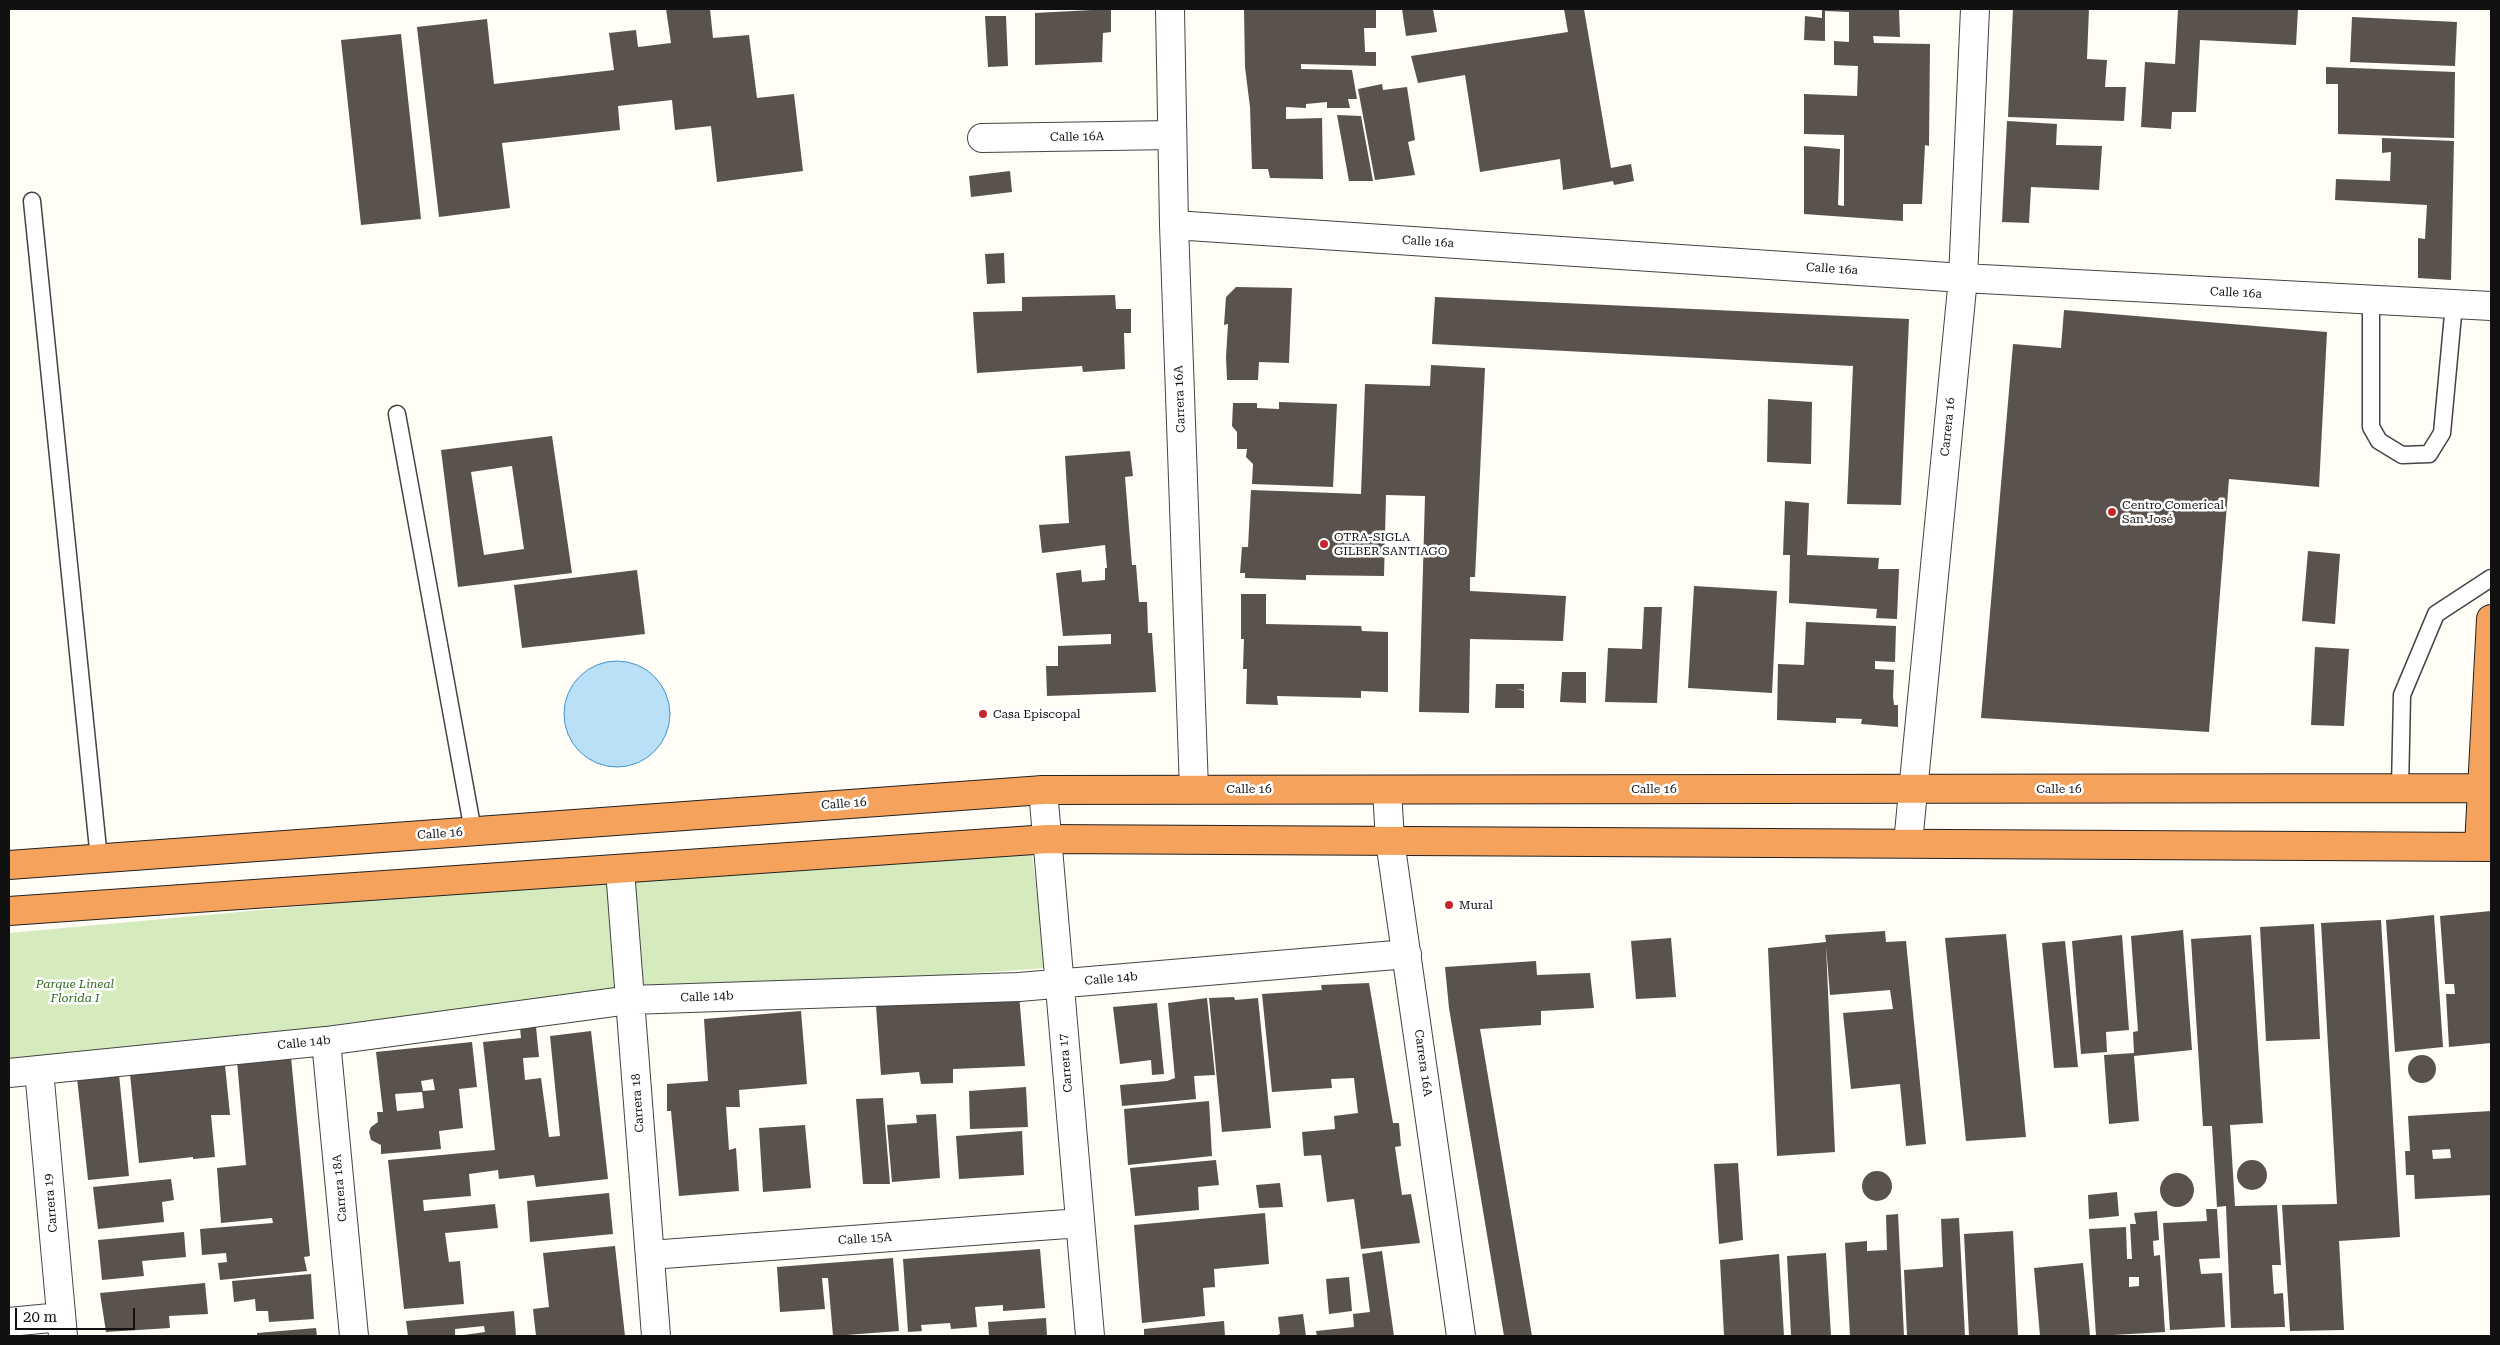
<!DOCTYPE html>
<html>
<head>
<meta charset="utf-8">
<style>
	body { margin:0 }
	#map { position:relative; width:2500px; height:1345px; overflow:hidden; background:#fffdf5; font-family:"Roboto Serif",serif }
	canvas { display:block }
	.frame { position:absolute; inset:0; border:10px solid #111; pointer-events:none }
	.scale { position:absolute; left:15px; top:1308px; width:120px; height:22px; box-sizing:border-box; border:2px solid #111; border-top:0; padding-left:6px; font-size:15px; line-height:18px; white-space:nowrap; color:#111; -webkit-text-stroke:4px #fff; paint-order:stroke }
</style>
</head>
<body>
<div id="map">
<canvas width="2500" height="1345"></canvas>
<div class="frame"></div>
<div class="scale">20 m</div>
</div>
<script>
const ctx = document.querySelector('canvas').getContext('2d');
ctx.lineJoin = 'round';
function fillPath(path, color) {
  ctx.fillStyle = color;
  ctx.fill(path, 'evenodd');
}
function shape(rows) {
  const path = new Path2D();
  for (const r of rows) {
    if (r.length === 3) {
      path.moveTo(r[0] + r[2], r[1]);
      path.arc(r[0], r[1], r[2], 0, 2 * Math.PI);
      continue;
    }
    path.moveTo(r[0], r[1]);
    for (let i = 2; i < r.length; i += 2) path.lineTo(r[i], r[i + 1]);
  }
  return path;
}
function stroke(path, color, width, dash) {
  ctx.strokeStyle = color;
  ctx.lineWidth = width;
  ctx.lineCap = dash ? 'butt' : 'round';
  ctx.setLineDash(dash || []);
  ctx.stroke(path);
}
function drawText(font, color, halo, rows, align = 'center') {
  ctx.font = font + ' "Roboto Serif",serif';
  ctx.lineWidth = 5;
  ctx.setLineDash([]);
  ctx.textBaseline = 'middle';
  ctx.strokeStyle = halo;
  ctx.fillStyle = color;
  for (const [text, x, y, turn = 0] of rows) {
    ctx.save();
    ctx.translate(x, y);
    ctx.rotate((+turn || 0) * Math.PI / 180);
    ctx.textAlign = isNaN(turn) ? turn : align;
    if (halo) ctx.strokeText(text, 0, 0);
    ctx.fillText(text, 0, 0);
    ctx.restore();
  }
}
const green = shape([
	[1032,854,1046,968,640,997,9,1060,9,933,612,878]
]);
const water = shape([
	[617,714,53]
]);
const building = shape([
	[666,9,710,9,713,38,749,35,757,98,794,94,803,171,717,182,711,126,675,130,672,100,618,106,620,130,502,143,510,208,439,217,417,27,487,19,494,84,614,70,609,33,636,30,638,47,671,43],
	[1111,9,1111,32,1103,33,1102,62,1035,65,1035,13],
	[1244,9,1376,9,1376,28,1364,28,1365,52,1376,52,1376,66,1301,64,1301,69,1352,70,1357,99,1348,99,1350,108,1327,108,1327,102,1306,104,1306,108,1286,107,1286,119,1322,118,1323,179,1270,178,1268,169,1252,169,1250,107,1245,67],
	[1402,9,1433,9,1437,32,1406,36],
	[1564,9,1584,9,1611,168,1631,164,1634,181,1614,185,1613,181,1563,190,1560,159,1480,172,1465,75,1418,83,1411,56,1568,32],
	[1822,9,1899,9,1900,37,1873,36,1874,43,1930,44,1929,146,1925,145,1922,204,1903,204,1903,221,1804,214,1804,146,1840,149,1838,205,1844,206,1844,135,1804,134,1804,94,1857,96,1858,66,1834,65,1834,41,1849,42,1849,12,1825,11,1825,41,1804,40,1805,16,1822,18],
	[2013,9,2089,9,2087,59,2107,60,2105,87,2126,87,2124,121,2008,117],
	[2178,9,2298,9,2296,45,2200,40,2196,112,2172,112,2171,129,2141,127,2145,62,2175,64],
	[985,16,1006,16,1008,66,988,67],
	[2352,17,2457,22,2455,66,2350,62],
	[401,34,421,219,361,225,341,40],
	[2326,67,2455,72,2454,138,2338,134,2338,84,2326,84],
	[1382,84,1383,90,1407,87,1415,140,1408,142,1415,175,1375,180,1358,89],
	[1337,115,1361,116,1373,181,1349,181],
	[2007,121,2057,124,2056,145,2102,146,2099,190,2031,187,2029,223,2002,222],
	[2382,138,2454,141,2451,280,2418,278,2418,238,2425,239,2427,205,2335,200,2336,179,2390,181,2391,152,2382,153],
	[1010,171,1012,192,971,197,969,176],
	[1004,253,1005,283,987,284,985,254],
	[1236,287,1292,288,1289,363,1259,362,1258,380,1227,380,1226,357,1228,324,1224,325,1226,297],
	[1115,295,1116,309,1131,309,1131,333,1124,333,1125,369,1083,372,1082,366,977,373,973,312,1022,311,1022,297],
	[1435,297,1909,319,1901,505,1847,504,1853,366,1432,344],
	[2064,310,2327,332,2319,487,2229,479,2209,732,1981,718,2013,344,2061,348],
	[1431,365,1485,368,1475,577,1470,577,1470,591,1566,596,1563,641,1470,639,1469,713,1419,712,1425,496,1386,495,1384,576,1306,575,1306,580,1245,578,1245,573,1240,573,1242,547,1248,547,1251,490,1361,494,1365,384,1430,386],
	[1768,399,1812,402,1811,464,1767,462],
	[1279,402,1337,404,1333,487,1252,484,1253,464,1246,457,1247,449,1237,449,1237,432,1232,426,1233,403,1257,403,1257,408,1279,409],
	[552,436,572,573,458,587,441,450],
	[512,466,524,549,484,555,471,472],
	[1130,451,1133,476,1125,477,1132,565,1136,565,1139,602,1147,602,1148,633,1152,633,1156,692,1047,696,1046,666,1058,666,1058,646,1111,644,1111,634,1063,636,1056,573,1081,570,1082,582,1105,580,1105,568,1107,568,1105,545,1042,553,1039,525,1069,523,1065,456],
	[1785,501,1809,503,1807,555,1879,558,1878,569,1899,569,1897,619,1876,618,1877,609,1789,603,1790,555,1783,555],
	[2308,551,2340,554,2335,624,2302,621],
	[637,570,645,634,522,648,514,585],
	[1694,586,1777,591,1772,693,1688,688],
	[1241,594,1266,594,1266,624,1361,626,1362,631,1388,632,1388,692,1361,691,1361,698,1277,696,1278,705,1246,704,1247,669,1243,669,1244,639,1241,639],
	[1644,607,1662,607,1657,703,1605,702,1608,648,1642,649],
	[1806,622,1896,626,1895,662,1875,661,1875,669,1894,670,1893,696,1894,705,1898,705,1898,727,1861,724,1862,719,1836,718,1836,723,1777,720,1778,664,1804,665],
	[2315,647,2349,649,2344,726,2311,725],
	[1562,672,1586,672,1586,703,1560,702],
	[1496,684,1524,684,1524,690,1517,689,1524,691,1524,708,1495,708],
	[2491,911,2491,1043,2449,1047,2446,994,2455,994,2454,984,2445,984,2440,916],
	[2434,915,2443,1047,2395,1052,2386,920],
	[2381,920,2400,1237,2339,1241,2344,1330,2290,1331,2282,1205,2337,1204,2321,923],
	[2314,924,2320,1039,2266,1041,2260,927],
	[2183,930,2192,1050,2134,1056,2139,1121,2109,1124,2104,1055,2134,1053,2133,1032,2138,1031,2131,936],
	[1885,931,1886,942,1906,941,1926,1144,1906,1146,1900,1084,1851,1089,1843,1013,1893,1009,1890,990,1830,995,1826,946,1835,1152,1777,1156,1768,948,1826,942,1825,935],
	[2006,934,2026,1137,1966,1141,1945,938],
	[2122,935,2129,1030,2106,1032,2107,1052,2081,1054,2072,941],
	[2251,935,2263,1123,2230,1125,2235,1206,2277,1205,2281,1265,2272,1265,2274,1294,2283,1293,2285,1327,2231,1328,2226,1206,2217,1207,2212,1126,2203,1126,2191,939],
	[1671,938,1676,997,1636,999,1631,941],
	[2065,941,2078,1067,2054,1068,2042,943],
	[1536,961,1537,975,1590,973,1594,1008,1541,1011,1541,1025,1480,1029,1532,1336,1504,1336,1449,1008,1445,967],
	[1369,983,1393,1123,1399,1123,1401,1146,1395,1147,1402,1195,1411,1194,1420,1243,1361,1249,1354,1199,1327,1202,1321,1155,1304,1156,1302,1132,1335,1129,1334,1116,1358,1113,1354,1078,1331,1079,1332,1088,1272,1092,1262,994,1322,990,1321,985],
	[1019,994,1025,1066,953,1069,953,1083,921,1084,919,1072,881,1075,876,1006],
	[1234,997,1235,1000,1258,998,1271,1128,1222,1132,1209,998],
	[1207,998,1215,1075,1194,1076,1196,1099,1122,1106,1120,1085,1167,1081,1175,1078,1168,1003],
	[1157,1003,1164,1074,1152,1075,1151,1060,1120,1064,1113,1007],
	[801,1011,807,1084,739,1090,740,1107,726,1107,729,1150,736,1148,739,1191,679,1196,671,1111,667,1111,667,1084,708,1081,704,1019],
	[536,1027,539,1057,523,1058,525,1080,541,1078,549,1137,560,1136,550,1036,591,1031,608,1179,536,1187,534,1175,499,1179,498,1170,469,1174,471,1196,423,1200,424,1211,495,1204,498,1228,445,1233,449,1262,460,1261,464,1304,404,1309,388,1160,495,1150,483,1042,521,1038,520,1028],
	[472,1042,477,1087,459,1089,463,1128,439,1131,441,1149,381,1154,381,1145,371,1140,369,1132,371,1127,378,1122,377,1112,383,1112,376,1052],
	[433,1079,435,1090,423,1091,421,1081],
	[422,1092,424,1108,397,1111,395,1094],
	[2422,1069,14],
	[291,1057,310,1256,304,1257,307,1271,220,1280,218,1263,227,1262,226,1253,202,1255,200,1229,273,1223,272,1218,221,1223,217,1168,246,1165,237,1061],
	[225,1065,230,1115,211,1115,215,1157,193,1159,193,1157,139,1163,130,1074],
	[119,1074,129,1176,88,1180,77,1078],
	[1026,1087,1028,1127,970,1129,969,1091],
	[883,1098,890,1184,863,1184,856,1099],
	[1209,1101,1212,1156,1128,1165,1124,1109],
	[2491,1111,2491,1195,2415,1199,2414,1175,2406,1175,2405,1151,2410,1151,2408,1116],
	[2450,1149,2451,1158,2433,1159,2432,1150],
	[936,1114,940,1178,892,1182,887,1125,917,1123,916,1115],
	[805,1125,811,1188,763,1192,759,1128],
	[1022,1131,1024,1175,959,1179,956,1136],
	[2252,1175,15],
	[1216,1160,1219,1185,1198,1187,1199,1210,1135,1216,1130,1168],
	[1738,1163,1743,1240,1719,1244,1714,1164],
	[1877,1186,15],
	[2177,1190,17],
	[171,1179,174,1200,162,1202,164,1222,98,1229,93,1187],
	[1280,1183,1283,1207,1259,1208,1256,1185],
	[2117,1192,2119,1216,2089,1219,2088,1195],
	[609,1193,613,1234,530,1242,527,1201],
	[2206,1209,2217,1209,2220,1258,2199,1259,2201,1274,2222,1273,2225,1327,2170,1330,2163,1223,2207,1221],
	[2157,1211,2159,1240,2153,1241,2154,1256,2160,1255,2165,1332,2096,1336,2089,1229,2126,1227,2127,1259,2132,1259,2130,1224,2136,1224,2134,1213],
	[2129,1277,2139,1277,2139,1286,2129,1287],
	[1265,1213,1269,1264,1214,1269,1215,1287,1203,1288,1205,1316,1142,1323,1134,1225],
	[1898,1214,1904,1336,1850,1336,1845,1243,1867,1241,1867,1251,1887,1250,1886,1215],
	[1959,1218,1965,1336,1907,1336,1904,1270,1943,1267,1941,1219],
	[2013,1231,2018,1335,1969,1336,1964,1234],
	[184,1232,186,1257,142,1261,144,1276,102,1280,98,1240],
	[615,1246,625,1336,536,1336,533,1309,549,1307,543,1253],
	[1040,1249,1045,1308,1003,1311,1003,1305,975,1307,977,1327,951,1329,950,1323,921,1325,922,1331,908,1332,903,1259],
	[1382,1251,1394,1336,1317,1336,1316,1331,1354,1327,1353,1314,1370,1312,1362,1254],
	[1826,1253,1831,1336,1791,1336,1787,1256],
	[1779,1254,1784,1336,1724,1336,1720,1260],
	[893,1258,899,1331,833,1336,828,1278,822,1278,825,1309,780,1312,777,1267],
	[2083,1263,2090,1335,2040,1336,2034,1268],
	[311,1274,314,1319,269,1322,268,1311,256,1311,255,1299,234,1302,232,1281],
	[1349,1277,1352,1311,1329,1314,1326,1279],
	[205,1283,208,1314,169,1316,170,1328,106,1332,100,1293],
	[514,1311,516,1336,457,1336,485,1332,484,1326,455,1329,455,1336,408,1336,406,1321],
	[1303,1314,1306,1336,1275,1336,1280,1334,1278,1317],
	[1046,1318,1047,1336,989,1336,988,1322],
	[1224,1321,1225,1336,1144,1336,1144,1329],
	[316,1328,317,1336,257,1336,257,1333]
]);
const lane = shape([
	[32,201,99,859],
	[2371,300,2371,427,2379,441,2402,455,2429,454,2442,433,2454,304],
	[397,414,473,831],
	[2400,789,2402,695,2436,614,2491,578]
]);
const street = shape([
	[1170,9,1174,225,1194,789],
	[982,138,1172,135],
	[1174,225,1963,278,2491,306],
	[1043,790,1090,1336],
	[1387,790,1390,841,1461,1336],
	[1908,843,1963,278,1975,9],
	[620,870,656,1336],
	[326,1041,354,1336],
	[39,1070,63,1336],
	[9,1073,326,1041,630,1000,1019,987,1407,954],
	[650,1255,1080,1223],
	[9,1322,61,1317]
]);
const highway = shape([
	[2479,846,2491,619],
	[9,865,1043,790,2491,788],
	[9,911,1048,839,2491,847]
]);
const markers = [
	[2112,512,5,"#c4262e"],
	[1324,544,5,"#c4262e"],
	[983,714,5,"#c4262e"],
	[1449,905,5,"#c4262e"]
];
const streetNames = [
	["Calle 16A",1077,137,-1],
	["Calle 16a",1428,242,4],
	["Calle 16a",1832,269,4],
	["Calle 16a",2236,293,3],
	["Carrera 16A",1180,399,-92],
	["Carrera 16",1948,427,-84],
	["Calle 16",1249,789],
	["Calle 16",1654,789],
	["Calle 16",2059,789],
	["Calle 16",844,804,-4],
	["Calle 16",440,834,-4],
	["Calle 14b",1111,979,-5],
	["Calle 14b",707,997,-2],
	["Calle 14b",304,1043,-6],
	["Carrera 17",1066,1063,-95],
	["Carrera 16A",1423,1063,82],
	["Carrera 18",638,1103,-94],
	["Carrera 18A",340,1188,-95],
	["Carrera 19",51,1203,-95],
	["Calle 15A",865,1239,-4]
];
const poiNames = [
	["Centro Comerical",2122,505],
	["San José",2122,519],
	["OTRA-SIGLA",1334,537],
	["GILBER SANTIAGO",1334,551],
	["Casa Episcopal",993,714],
	["Mural",1459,905]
];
const parkNames = [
	["Parque Lineal",75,984],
	["Florida I",75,998]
];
fillPath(green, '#d5ebbd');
fillPath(water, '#b9e0f7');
stroke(water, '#3f96cf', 1);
fillPath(building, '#5a524d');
stroke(lane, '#444', 19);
stroke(street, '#444', 30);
stroke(highway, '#222', 30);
stroke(lane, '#fff', 16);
stroke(street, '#fff', 28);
stroke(highway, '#f5a25d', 28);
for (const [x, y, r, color] of markers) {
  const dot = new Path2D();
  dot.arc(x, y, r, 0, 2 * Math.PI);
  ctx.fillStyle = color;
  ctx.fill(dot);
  stroke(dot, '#fff', 2);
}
drawText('12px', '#111', '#fff', streetNames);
drawText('12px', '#111', '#fff', poiNames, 'left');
drawText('italic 12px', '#2f6b1f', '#fff', parkNames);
</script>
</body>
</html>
